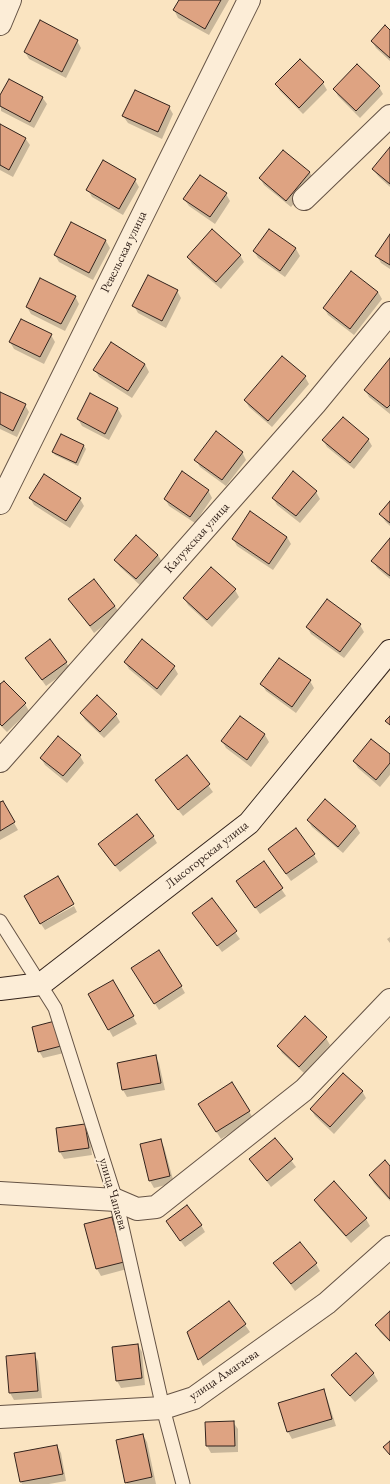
<!DOCTYPE html>
<html>
<head>
<meta charset="utf-8">
<style>
	body { margin:0 }
	canvas { display:block; background:#fae4c1 }
</style>
</head>
<body>
<canvas width="390" height="1484"></canvas>
<script>
const ctx = document.querySelector('canvas').getContext('2d');
ctx.lineJoin = 'round';
function fillPath(path, color) {
  ctx.fillStyle = color;
  ctx.fill(path, 'evenodd');
}
function shape(rows) {
  const path = new Path2D();
  for (const r of rows) {
    path.moveTo(r[0], r[1]);
    for (let i = 2; i < r.length; i += 2) path.lineTo(r[i], r[i + 1]);
  }
  return path;
}
function stroke(path, color, width, dash) {
  ctx.strokeStyle = color;
  ctx.lineWidth = width;
  ctx.lineCap = dash ? 'butt' : 'round';
  ctx.setLineDash(dash || []);
  ctx.stroke(path);
}
function drawText(font, color, halo, rows, align = 'center') {
  ctx.font = font + ' "EB Garamond",serif';
  ctx.lineWidth = 4;
  ctx.setLineDash([]);
  ctx.textBaseline = 'middle';
  ctx.strokeStyle = halo;
  ctx.fillStyle = color;
  for (const [text, x, y, turn = 0] of rows) {
    ctx.save();
    ctx.translate(x, y);
    ctx.rotate((+turn || 0) * Math.PI / 180);
    ctx.textAlign = isNaN(turn) ? turn : align;
    if (halo) ctx.strokeText(text, 0, 0);
    ctx.fillText(text, 0, 0);
    ctx.restore();
  }
}
const shadow = shape([
	[180,0,229,0,209,35,178,18,174,10],
	[390,31,390,61,376,48,372,41],
	[77,41,81,48,66,78,29,59,25,52],
	[323,83,327,90,303,114,280,91,276,84],
	[379,87,383,94,360,118,338,96,334,89],
	[0,97,42,97,47,104,34,128,1,111],
	[169,107,173,114,162,139,128,123,123,116],
	[0,125,25,138,30,145,13,177,0,170],
	[390,149,390,187,378,176,373,169],
	[283,151,310,173,314,180,291,207,264,185,260,178],
	[135,180,139,187,123,215,92,197,88,190],
	[226,194,230,201,215,224,189,206,184,199],
	[270,230,296,249,300,256,285,277,258,258,254,251],
	[390,236,390,269,381,263,377,256],
	[106,241,110,248,93,280,59,262,55,255],
	[240,255,244,262,221,289,192,264,188,257],
	[177,291,181,298,166,328,138,313,134,306],
	[378,292,382,299,354,335,328,315,324,308],
	[75,296,79,304,65,331,31,314,27,307],
	[51,335,55,342,44,364,14,349,10,342],
	[390,359,390,414,369,397,365,390],
	[145,364,149,372,132,398,99,377,95,370],
	[305,377,309,384,272,427,249,407,245,400],
	[0,393,25,405,29,412,17,437,0,429],
	[90,395,118,409,122,416,109,440,82,426,78,419],
	[368,439,372,446,354,469,327,447,323,440],
	[84,446,86,449,78,466,55,455,53,452],
	[242,452,246,460,226,486,200,467,196,460],
	[208,490,212,498,195,523,169,506,165,499],
	[316,492,320,499,300,523,277,505,273,498],
	[30,498,80,499,84,506,70,528,34,505],
	[390,503,390,526,385,521,381,514],
	[287,537,291,544,273,570,237,546,233,539],
	[390,539,390,579,377,568,373,561],
	[158,555,162,562,141,586,120,567,115,560],
	[235,590,239,597,212,627,188,605,184,598],
	[70,599,115,606,119,613,94,633],
	[360,625,364,632,344,658,311,634,307,627],
	[142,641,174,667,178,674,161,696,129,669,125,662],
	[66,662,70,669,46,686,31,665],
	[310,681,314,688,296,713,266,691,262,684],
	[0,686,25,704,29,711,7,732,0,725],
	[81,713,116,715,120,722,104,738,85,720],
	[240,717,265,735,269,742,251,767,226,748,222,741],
	[80,756,84,763,67,783,45,765,41,758],
	[187,756,213,792,183,816,156,781],
	[390,756,390,775,380,787,358,768,354,761],
	[2,802,18,830,0,840,0,803],
	[308,820,356,826,360,833,343,853,312,827],
	[153,836,157,843,120,872,103,851],
	[314,855,318,862,291,881,273,856],
	[263,862,286,896,260,914,237,881],
	[211,899,240,939,222,952,193,913],
	[74,906,77,912,45,930,41,924],
	[390,937,390,943,387,939],
	[137,975,181,986,185,993,159,1010],
	[113,981,137,1024,113,1037,89,995],
	[54,1022,64,1053,43,1058,39,1051],
	[326,1038,330,1045,304,1073,282,1053,278,1046],
	[155,1056,159,1063,165,1090,127,1097,123,1090,118,1064],
	[232,1083,253,1118,221,1139,203,1111],
	[362,1091,366,1098,334,1134,315,1116,311,1109],
	[85,1125,89,1132,92,1155,64,1159,60,1152],
	[275,1139,296,1167,271,1187,250,1159],
	[160,1140,164,1147,174,1183,154,1188,150,1181,141,1145],
	[390,1167,390,1201,374,1183,370,1176],
	[334,1183,366,1219,370,1226,351,1243,319,1207,315,1200],
	[112,1218,116,1225,127,1269,101,1276,97,1269,85,1225],
	[201,1225,205,1232,185,1247,171,1228],
	[275,1263,316,1264,320,1271,295,1291],
	[229,1302,250,1332,203,1366,188,1333],
	[390,1312,390,1342,380,1332,376,1325],
	[138,1345,142,1352,145,1385,121,1388,117,1381,113,1348],
	[34,1354,38,1361,42,1398,14,1400,10,1393,7,1356],
	[356,1354,374,1374,378,1381,355,1402,337,1382,332,1375],
	[323,1390,327,1398,336,1426,292,1439,288,1432,279,1404],
	[233,1422,238,1429,238,1452,211,1453,207,1446,206,1423],
	[143,1435,147,1442,156,1484,127,1484,126,1482],
	[57,1446,61,1453,66,1481,49,1484,22,1484,21,1482]
]);
const building = shape([
	[179,0,221,0,205,29,173,10,179,0],
	[40,20,78,40,62,72,24,52,40,20],
	[385,25,390,30,390,58,371,41,385,25],
	[300,59,324,82,299,108,275,84,300,59],
	[357,64,380,86,356,111,333,89,357,64],
	[9,79,43,97,30,122,0,106,0,95,9,79],
	[135,90,170,106,158,132,122,116,135,90],
	[0,124,26,138,9,170,0,165,0,124],
	[390,147,390,184,372,169,390,147],
	[283,150,310,172,286,201,259,178,283,150],
	[103,160,136,179,119,209,86,190,103,160],
	[200,175,227,193,210,217,183,199,200,175],
	[71,222,106,240,89,273,54,255,71,222],
	[212,229,241,255,216,282,187,257,212,229],
	[269,229,296,248,280,271,253,251,269,229],
	[390,234,390,265,375,256,390,234],
	[351,271,378,292,350,329,323,308,351,271],
	[148,275,178,290,162,321,132,306,148,275],
	[40,278,76,296,61,324,26,307,40,278],
	[21,319,52,334,40,357,9,342,21,319],
	[111,342,145,364,128,391,93,370,111,342],
	[282,356,306,376,268,421,244,400,282,356],
	[390,358,390,405,387,408,364,390,390,358],
	[0,392,26,404,13,431,0,424,0,392],
	[90,393,118,408,105,434,77,419,90,393],
	[343,417,369,439,350,463,322,440,343,417],
	[216,431,243,452,222,480,194,460,216,431],
	[61,434,84,445,76,463,52,452,61,434],
	[182,471,209,490,190,517,164,499,182,471],
	[293,471,317,491,296,516,272,498,293,471],
	[44,474,81,498,66,521,29,498,44,474],
	[390,501,390,523,379,514,390,501],
	[250,511,287,537,269,564,232,539,250,511],
	[136,535,158,555,136,579,114,560,136,535],
	[390,538,390,576,371,561,390,538],
	[211,567,236,589,207,620,183,598,211,567],
	[94,579,115,606,90,626,68,599,94,579],
	[327,599,361,624,340,652,306,627,327,599],
	[50,639,67,662,42,680,25,658,50,639],
	[142,639,175,666,157,689,124,662,142,639],
	[279,658,311,680,292,707,260,684,279,658],
	[4,681,26,703,2,726,0,724,0,684,4,681],
	[97,695,117,714,100,732,80,713,97,695],
	[240,716,265,734,247,760,221,741,240,716],
	[390,716,390,725,385,721,390,716],
	[58,736,81,755,63,776,40,758,58,736],
	[371,739,390,754,390,763,376,780,353,761,371,739],
	[187,755,210,784,178,810,155,780,187,755],
	[325,799,356,826,338,847,307,820,325,799],
	[3,801,15,822,0,831,0,802,3,801],
	[137,814,154,836,115,866,98,844,137,814],
	[296,828,315,854,286,874,268,849,296,828],
	[264,861,283,888,255,908,236,881,264,861],
	[58,876,74,904,40,924,24,896,58,876],
	[212,898,237,931,217,946,192,913,212,898],
	[159,950,182,986,154,1004,131,968,159,950],
	[113,980,134,1016,108,1030,88,994,113,980],
	[305,1016,327,1037,299,1067,277,1046,305,1016],
	[55,1021,61,1046,38,1052,32,1027,55,1021],
	[156,1055,161,1083,122,1090,117,1063,156,1055],
	[343,1073,363,1091,330,1127,310,1109,343,1073],
	[232,1082,250,1111,216,1132,198,1104,232,1082],
	[85,1124,89,1148,59,1152,56,1128,85,1124],
	[275,1138,293,1159,267,1181,249,1159,275,1138],
	[161,1139,170,1176,149,1181,140,1144,161,1139],
	[385,1160,390,1166,390,1199,369,1175,385,1160],
	[334,1181,367,1218,346,1236,314,1200,334,1181],
	[187,1205,202,1225,180,1241,166,1221,187,1205],
	[112,1217,124,1262,96,1269,84,1224,112,1217],
	[300,1242,317,1263,291,1284,273,1263,300,1242],
	[229,1301,246,1324,198,1360,187,1332,229,1301],
	[390,1311,390,1341,375,1325,390,1311],
	[138,1344,142,1378,116,1381,112,1347,138,1344],
	[35,1353,38,1391,9,1393,6,1356,35,1353],
	[356,1353,374,1373,350,1396,331,1375,356,1353],
	[324,1389,332,1419,287,1432,278,1403,324,1389],
	[234,1421,235,1446,206,1446,205,1422,234,1421],
	[143,1434,152,1477,125,1483,116,1440,143,1434],
	[390,1441,390,1455,383,1447,390,1441],
	[57,1445,63,1474,20,1482,14,1453,57,1445]
]);
const lane = shape([
	[0,921,55,1008,116,1200,163,1408,183,1484]
]);
const street = shape([
	[0,24,10,0],
	[304,199,390,116],
	[0,503,249,0],
	[0,761,315,404,390,313],
	[0,1193,116,1200,137,1209,156,1207,304,1090,390,1000],
	[0,1417,163,1408,194,1398,327,1303,390,1247]
]);
const secondary = shape([
	[0,989,41,984,249,823,390,651]
]);
const streetNames = [
	["Ревельская улица",124,252,-64],
	["Калужская улица",197,538,-48],
	["Лысогорская улица",207,855,-38],
	["улица Чапаева",113,1194,74],
	["улица Амагаева",224,1375,-34]
];
fillPath(shadow, '#0003');
fillPath(building, '#dea382');
stroke(building, '#33231c', 1);
stroke(lane, '#655345', 15);
stroke(street, '#655345', 24);
stroke(secondary, '#33231c', 24);
stroke(lane, '#fcedd7', 13);
stroke(street, '#fcedd7', 22);
stroke(secondary, '#fcedd7', 22);
drawText('13px', '#33231c', '#fcedd7', streetNames);
</script>
</body>
</html>
